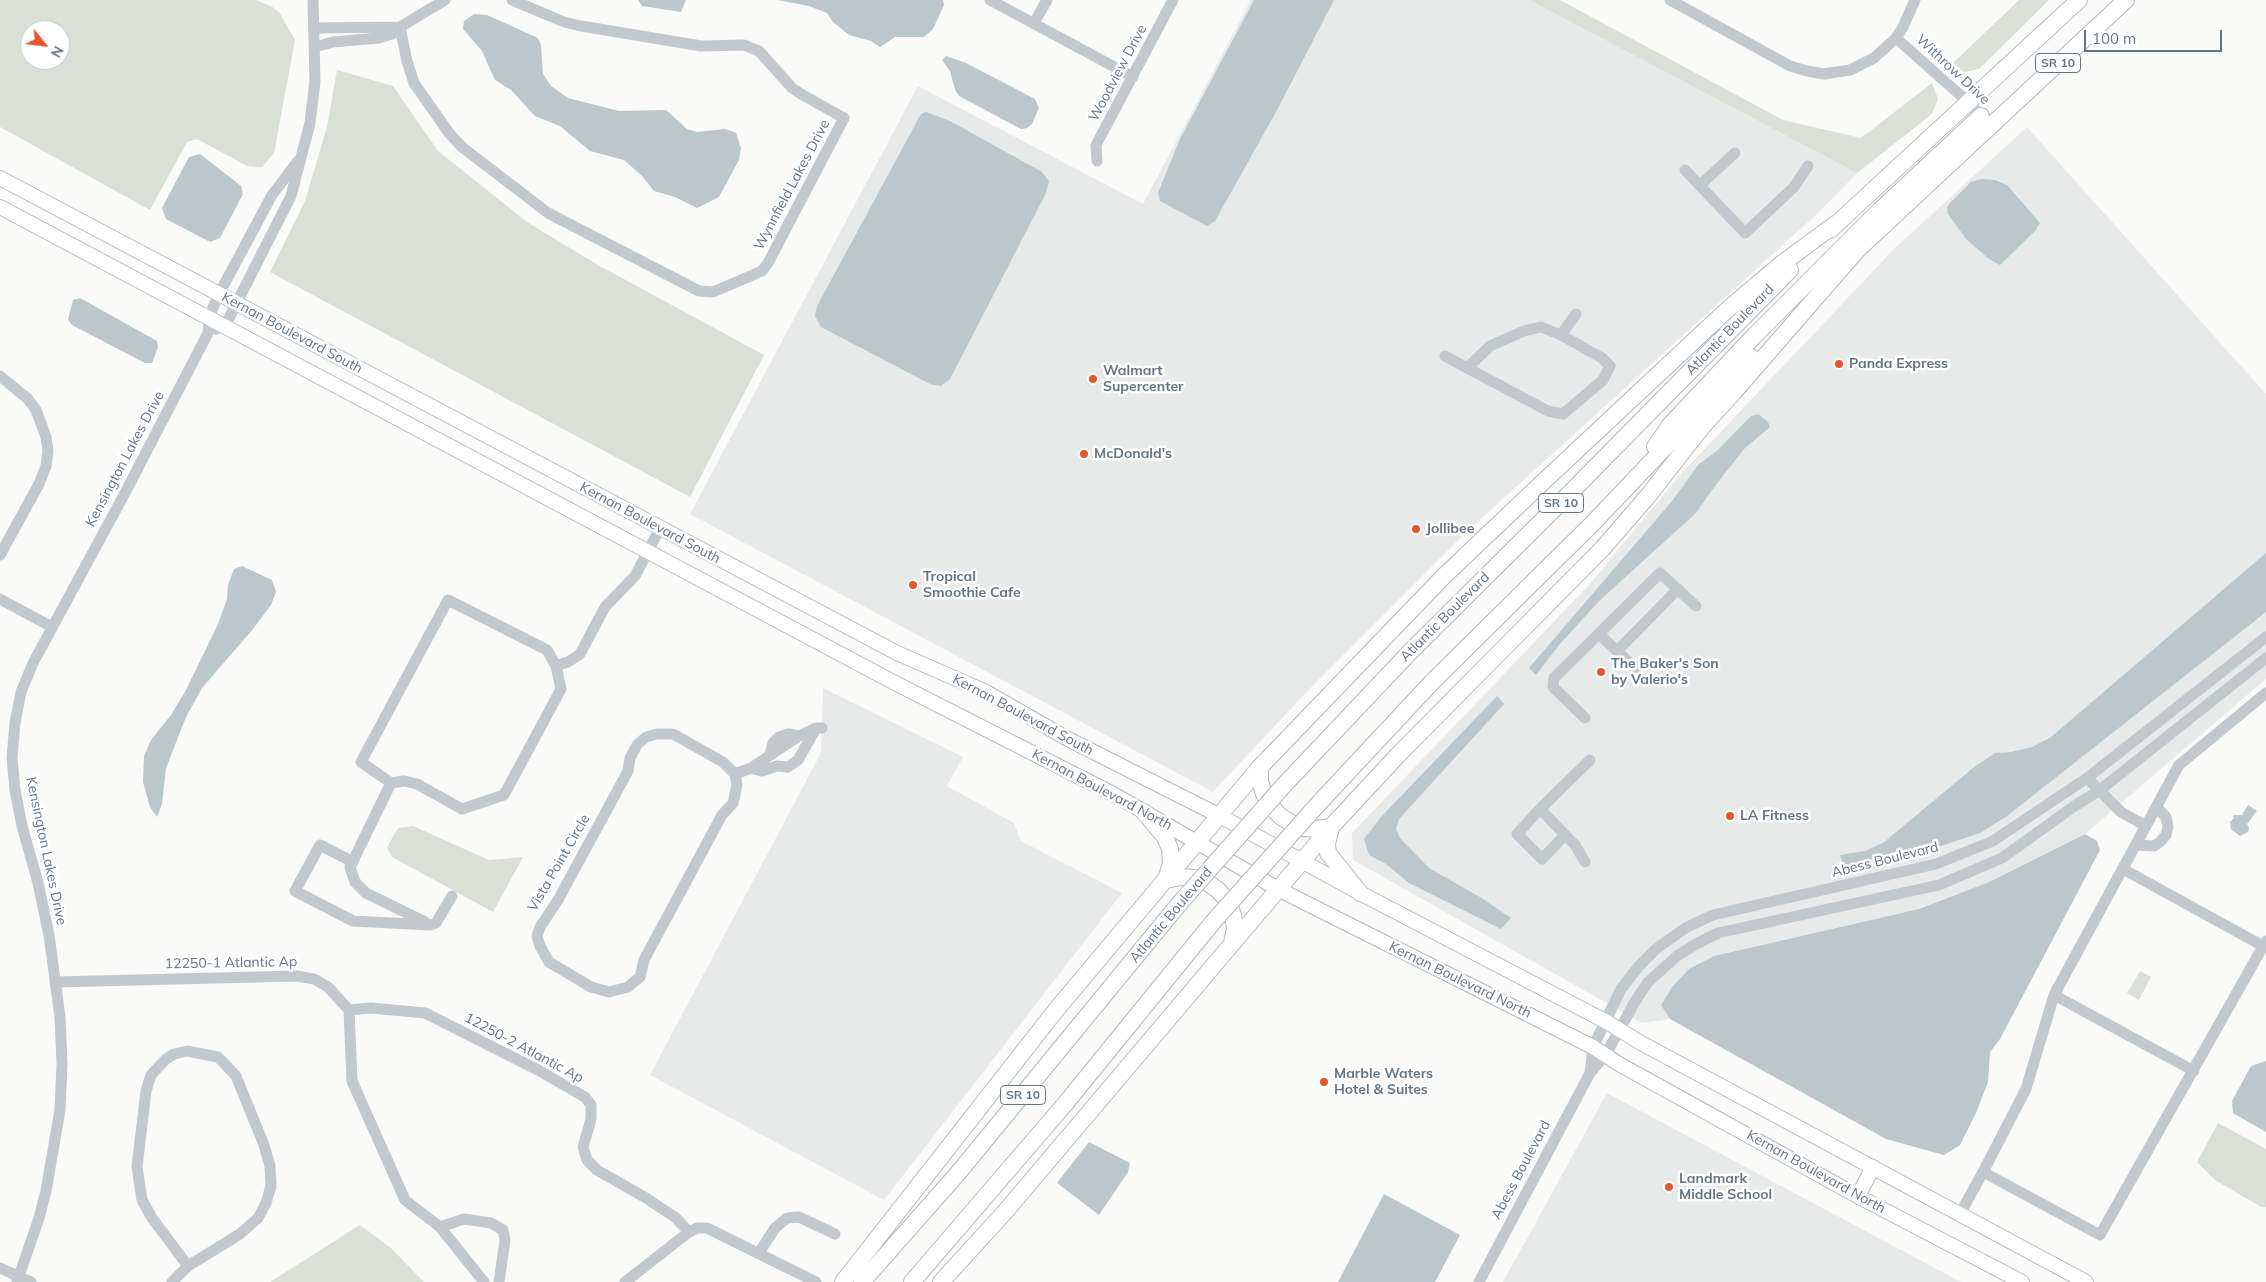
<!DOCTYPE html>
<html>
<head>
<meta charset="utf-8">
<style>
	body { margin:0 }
	#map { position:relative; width:2266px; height:1282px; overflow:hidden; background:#fafaf8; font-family:Mulish,sans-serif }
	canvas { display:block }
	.north { position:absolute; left:20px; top:20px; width:50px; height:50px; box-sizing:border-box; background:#fff; border:1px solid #c1c8cd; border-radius:50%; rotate:119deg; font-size:14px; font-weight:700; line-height:20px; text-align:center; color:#657683 }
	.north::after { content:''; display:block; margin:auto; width:18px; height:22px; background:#e4572e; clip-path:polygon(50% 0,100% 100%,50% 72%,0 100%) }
	.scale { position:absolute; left:2084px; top:30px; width:138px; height:22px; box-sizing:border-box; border:2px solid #657683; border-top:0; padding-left:6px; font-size:15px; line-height:18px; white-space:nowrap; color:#657683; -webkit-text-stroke:4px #fff; paint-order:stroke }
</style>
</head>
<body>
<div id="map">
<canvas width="2266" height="1282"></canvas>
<div class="north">N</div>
<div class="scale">100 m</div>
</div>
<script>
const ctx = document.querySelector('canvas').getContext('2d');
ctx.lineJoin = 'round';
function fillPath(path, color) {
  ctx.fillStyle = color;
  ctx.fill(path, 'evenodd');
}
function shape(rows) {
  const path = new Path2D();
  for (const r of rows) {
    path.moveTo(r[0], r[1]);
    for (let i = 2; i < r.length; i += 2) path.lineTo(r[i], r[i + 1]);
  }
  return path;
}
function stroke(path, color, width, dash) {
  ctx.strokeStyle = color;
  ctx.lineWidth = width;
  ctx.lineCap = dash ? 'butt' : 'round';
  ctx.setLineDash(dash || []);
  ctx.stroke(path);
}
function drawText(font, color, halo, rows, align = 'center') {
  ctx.font = font + ' Mulish,sans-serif';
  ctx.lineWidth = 5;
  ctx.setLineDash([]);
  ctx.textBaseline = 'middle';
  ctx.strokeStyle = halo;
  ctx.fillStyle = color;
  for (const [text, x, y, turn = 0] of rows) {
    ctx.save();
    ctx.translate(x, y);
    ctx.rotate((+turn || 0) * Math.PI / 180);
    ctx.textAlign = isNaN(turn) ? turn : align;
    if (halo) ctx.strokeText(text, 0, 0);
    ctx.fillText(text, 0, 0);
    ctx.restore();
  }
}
const built = shape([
	[1251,0,1529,0,1857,173,1818,213,1462,536,1315,683,1213,792,690,514,918,86,1143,204],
	[2027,127,2266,394,2266,679,2085,834,1989,882,1919,909,1714,956,1689,969,1672,987,1662,1005,1670,1019,1642,1023,1353,860,1352,833,1589,585,1679,476,1894,249],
	[823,688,963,757,947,786,1014,823,1021,841,1122,893,884,1200,650,1075,821,753],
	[1607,1093,1961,1282,1503,1282]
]);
const green = shape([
	[0,0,256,0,271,6,279,12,295,40,274,153,262,167,247,166,197,139,187,142,150,210,0,127],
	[30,30,60,30,60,60,30,60],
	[1529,0,1560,0,1783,120,1861,138,1932,83,1938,99,1932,114,1857,173],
	[2019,0,2049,0,1979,69,1964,72,1953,63],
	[337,70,393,86,438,151,527,222,598,265,764,355,690,497,270,272,305,201,327,127],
	[413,826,489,860,523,857,493,912,392,857,387,847,398,828],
	[2140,971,2151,977,2139,1000,2127,993],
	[2218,1123,2266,1149,2266,1207,2261,1207,2215,1180,2197,1162],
	[360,1225,391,1248,424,1282,270,1282]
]);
const water = shape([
	[638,0,686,0,681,12,642,6],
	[777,0,943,0,944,5,933,29,924,37,895,37,880,47,871,41,849,35,833,22,827,13,809,6],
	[1254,0,1334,0,1276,112,1215,221,1207,226,1160,201,1158,193,1180,139],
	[474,14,487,15,538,38,541,45,543,74,551,86,568,98,619,111,666,110,687,129,697,132,725,129,736,133,741,148,739,160,719,197,697,208,675,197,654,191,642,176,624,160,590,151,560,126,535,116,511,90,495,80,482,51,463,29,464,21],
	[946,56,966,63,1035,99,1039,108,1032,124,1027,128,1021,129,959,96,955,90,950,71,942,60],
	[926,112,950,121,1042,172,1049,181,1046,193,950,379,941,386,930,384,821,327,815,316,817,306,921,114],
	[200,154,241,186,243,194,220,238,210,242,166,219,162,208,189,157],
	[1982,179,1995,180,2007,185,2040,223,2034,232,2000,265,1989,259,1967,240,1948,214,1947,207,1950,203,1971,182],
	[80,298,157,341,158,347,152,363,145,363,72,325,68,320,73,300],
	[1758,414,1768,422,1770,427,1744,449,1715,486,1696,513,1600,600,1559,645,1536,675,1529,668,1673,500,1698,465,1718,450,1751,416],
	[2266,553,2266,612,2007,816,1980,833,1932,849,1843,866,1840,855,1865,851,1883,843,1973,768,1995,753,2011,752,2032,747,2051,737],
	[242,566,272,580,276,592,271,605,253,629,202,688,186,717,166,768,162,804,157,817,150,807,143,782,144,756,151,740,171,715,186,690,218,624,227,599,228,585,234,569],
	[1497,696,1504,704,1399,819,1396,829,1400,838,1429,868,1480,897,1511,918,1501,929,1409,883,1386,864,1369,855,1364,839,1382,816],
	[2248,805,2257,811,2247,824,2249,828,2248,832,2240,836,2231,829,2230,822,2234,818,2233,815,2242,815],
	[2085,834,2097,841,2100,850,2000,1039,1990,1052,1988,1082,1976,1113,1960,1145,1944,1155,1886,1139,1670,1019,1661,1005,1672,987,1689,969,1714,956,1919,909,1989,882],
	[2266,1061,2266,1132,2233,1113,2232,1101,2251,1066],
	[1089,1142,1130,1163,1128,1172,1099,1215,1057,1183],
	[1384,1194,1460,1235,1435,1282,1338,1282]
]);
const minor = shape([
	[445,0,400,27,407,61,414,83,449,133,462,147,548,213,699,291,713,292,762,271,768,263,844,118,801,94,792,88,759,51,744,45,701,46,581,26,564,22,512,0],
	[990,0,1133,77],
	[1670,0,1790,66,1807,71,1824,74,1850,70,1874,58,1896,38,1903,27,1915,0],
	[1034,23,1047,0],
	[314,28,400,27,392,34,379,38,333,42,315,47],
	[1896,38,1968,102,1985,120],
	[1097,161,1096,145,1173,0],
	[1685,170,1745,233,1794,187,1808,166],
	[1700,185,1735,153],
	[216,329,225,326,291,196,310,123,315,81,313,0],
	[1561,335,1576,314],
	[1445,356,1467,368,1548,411,1563,414,1603,380,1610,366,1602,358,1561,335,1541,327,1524,331,1490,346,1467,368],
	[0,376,28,399,36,410,46,437,48,451,46,466,39,484,0,555],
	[0,599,52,627],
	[448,600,547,650,556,666,561,689,504,795,462,809,417,784,404,781,391,783,361,762,448,600],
	[1599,634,1635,668],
	[1617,651,1678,589],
	[556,666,568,662,580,654,605,607,635,576,660,528],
	[2266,693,2179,765,2054,995,2026,1089,1983,1172,2100,1235,2266,941],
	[1585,718,1553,687,1554,678,1660,573,1696,606],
	[770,755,773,743,779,737,788,734,799,736],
	[751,768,762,771,777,766,788,767,798,760,816,728],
	[735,774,723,762,673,734,657,734,646,737,637,745,630,758,628,771,558,900,540,927,537,936,540,946,549,962,591,987,609,992,628,987,640,977,644,960,722,815,733,803,737,785,735,774,751,768,799,736,816,728,822,728],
	[2087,778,2121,812,2146,826],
	[391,783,350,867,355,882,366,893,425,922],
	[1540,809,1517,834,1542,859,1565,835],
	[2136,845,2154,846,2160,842,2166,835,2168,827,2166,817,2156,807],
	[353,862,320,845,295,891,353,921,430,925,436,923,452,896],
	[1585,862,1575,845,1540,809,1590,760],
	[2123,869,2263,946],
	[55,982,297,976,314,979,328,987,349,1010,352,1081,405,1200,440,1227,484,1282],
	[2054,995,2194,1071],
	[349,1010,371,1008,425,1013,538,1070,585,1097,591,1105,591,1119,583,1147,587,1160,597,1170,646,1198,676,1218,689,1232],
	[1590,1073,1593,1047,1621,989,1639,966,1656,949,1687,927,1713,915,1936,864,1993,841,2087,778,2266,637],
	[1960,1214,1983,1172],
	[440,1227,464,1219,491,1223,503,1230,505,1240,499,1282],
	[759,1253,775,1228,787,1218,799,1217,835,1234],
	[0,1268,31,1282],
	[17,1282,39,1218,46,1191,60,1110,62,1064,60,1017,49,935,38,883,22,826,15,790,12,758,15,723,21,692,33,663,125,493,208,333,209,317,219,294,272,195,298,161],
	[172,1282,188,1266,240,1234,258,1218,266,1203,271,1186,270,1166,264,1145,236,1076,218,1057,187,1051,174,1054,166,1059,151,1075,146,1091,137,1167,142,1200,152,1218,188,1266],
	[625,1282,689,1232,697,1228,707,1228,816,1282],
	[1479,1282,1590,1073,1606,1054,1636,1000,1648,982,1677,956,1696,944,1718,933,1939,885,2002,858,2073,807,2100,790,2266,658]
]);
const major = shape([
	[0,178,897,653,986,692,1068,739,1220,816,1360,893,1605,1021,1641,1043,2086,1282],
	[0,207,895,683,1115,795,1278,889,1593,1047,1619,1064,1863,1199,2022,1282],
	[1858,1196,1873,1167]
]);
const highway = shape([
	[1830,230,2079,0],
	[1851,256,2126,0],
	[1655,447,1670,425,1755,335,1880,210,1981,116],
	[1260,767,1260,781,1264,794,1271,806,1280,816,1291,823,1304,828,1317,829,1331,827,1327,844,1328,853,1360,893],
	[1285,784,1411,651,1566,497,1790,270],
	[1320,802,1433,681,1592,524,1751,357],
	[1144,812,1165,837,1170,849,1171,864,1167,876],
	[1166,880,1180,877,1194,878,1207,882,1219,891,1228,902,1233,915,1235,929,1232,943],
	[843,1282,1056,1010,1260,767,1444,576,1542,483,1728,309,1780,265,1837,223],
	[862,1282,959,1172,1179,904],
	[912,1282,1065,1104,1213,922],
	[941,1282,1004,1213,1331,827,1397,756,1603,548,1648,496,1702,427,1733,393,1859,248]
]);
const highwayBridge = shape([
	[1179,904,1285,784],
	[1213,922,1320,802]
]);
const markers = [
	[1839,364,5,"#e4572e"],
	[1093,379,5,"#e4572e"],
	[1084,454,5,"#e4572e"],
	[1416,529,5,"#e4572e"],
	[913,585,5,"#e4572e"],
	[1601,672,5,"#e4572e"],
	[1730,816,5,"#e4572e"],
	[1324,1082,5,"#e4572e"],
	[1669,1187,5,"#e4572e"]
];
const shields = [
	[2058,63,45],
	[1561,503,45],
	[1023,1095,45]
];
const shieldNames = [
	["SR 10",2058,63],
	["SR 10",1561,503],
	["SR 10",1023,1095]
];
const streetNames = [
	["Withrow Drive",1953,70,43],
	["Woodview Drive",1118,73,-62],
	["Wynnfield Lakes Drive",792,185,-62],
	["Atlantic Boulevard",1730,330,-46],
	["Kernan Boulevard South",292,333,28],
	["Kensington Lakes Drive",125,459,-62],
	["Kernan Boulevard South",650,523,28],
	["Atlantic Boulevard",1445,617,-45],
	["Kernan Boulevard South",1023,715,28],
	["Kernan Boulevard North",1102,790,28],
	["Kensington Lakes Drive",46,851,78],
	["Abess Boulevard",1885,860,-14],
	["Vista Point Circle",559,863,-60],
	["Atlantic Boulevard",1171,915,-50],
	["12250-1 Atlantic Ap",231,963,-1],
	["Kernan Boulevard North",1460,980,26],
	["12250-2 Atlantic Ap",524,1048,28],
	["Abess Boulevard",1521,1170,-62],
	["Kernan Boulevard North",1816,1172,29]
];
const poiNames = [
	["Panda Express",1849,364],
	["Walmart",1103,371],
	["Supercenter",1103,387],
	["McDonald's",1094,454],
	["Jollibee",1426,529],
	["Tropical",923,577],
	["Smoothie Cafe",923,593],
	["The Baker's Son",1611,664],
	["by Valerio's",1611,680],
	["LA Fitness",1740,816],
	["Marble Waters",1334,1074],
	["Hotel & Suites",1334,1090],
	["Landmark",1679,1179],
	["Middle School",1679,1195]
];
fillPath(built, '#e8e9e9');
fillPath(green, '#dadfd7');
fillPath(water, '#bbc7cb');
stroke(major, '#b5babe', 16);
stroke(highway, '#b4b9bd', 18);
stroke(minor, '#c3c8cc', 11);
stroke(major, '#fff', 14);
stroke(highway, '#fff', 16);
stroke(highwayBridge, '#b4b9bd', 18, []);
stroke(highwayBridge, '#fff', 16);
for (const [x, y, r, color] of markers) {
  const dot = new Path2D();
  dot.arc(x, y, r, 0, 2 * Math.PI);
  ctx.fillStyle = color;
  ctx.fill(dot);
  stroke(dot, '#fff', 2);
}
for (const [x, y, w] of shields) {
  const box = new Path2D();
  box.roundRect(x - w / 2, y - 9.5, w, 19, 4);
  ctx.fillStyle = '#fff';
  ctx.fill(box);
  stroke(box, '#657683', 1);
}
drawText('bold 12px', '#657683', null, shieldNames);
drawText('14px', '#657683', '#fff', streetNames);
drawText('bold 14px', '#657683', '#fff', poiNames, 'left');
</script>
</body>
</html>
